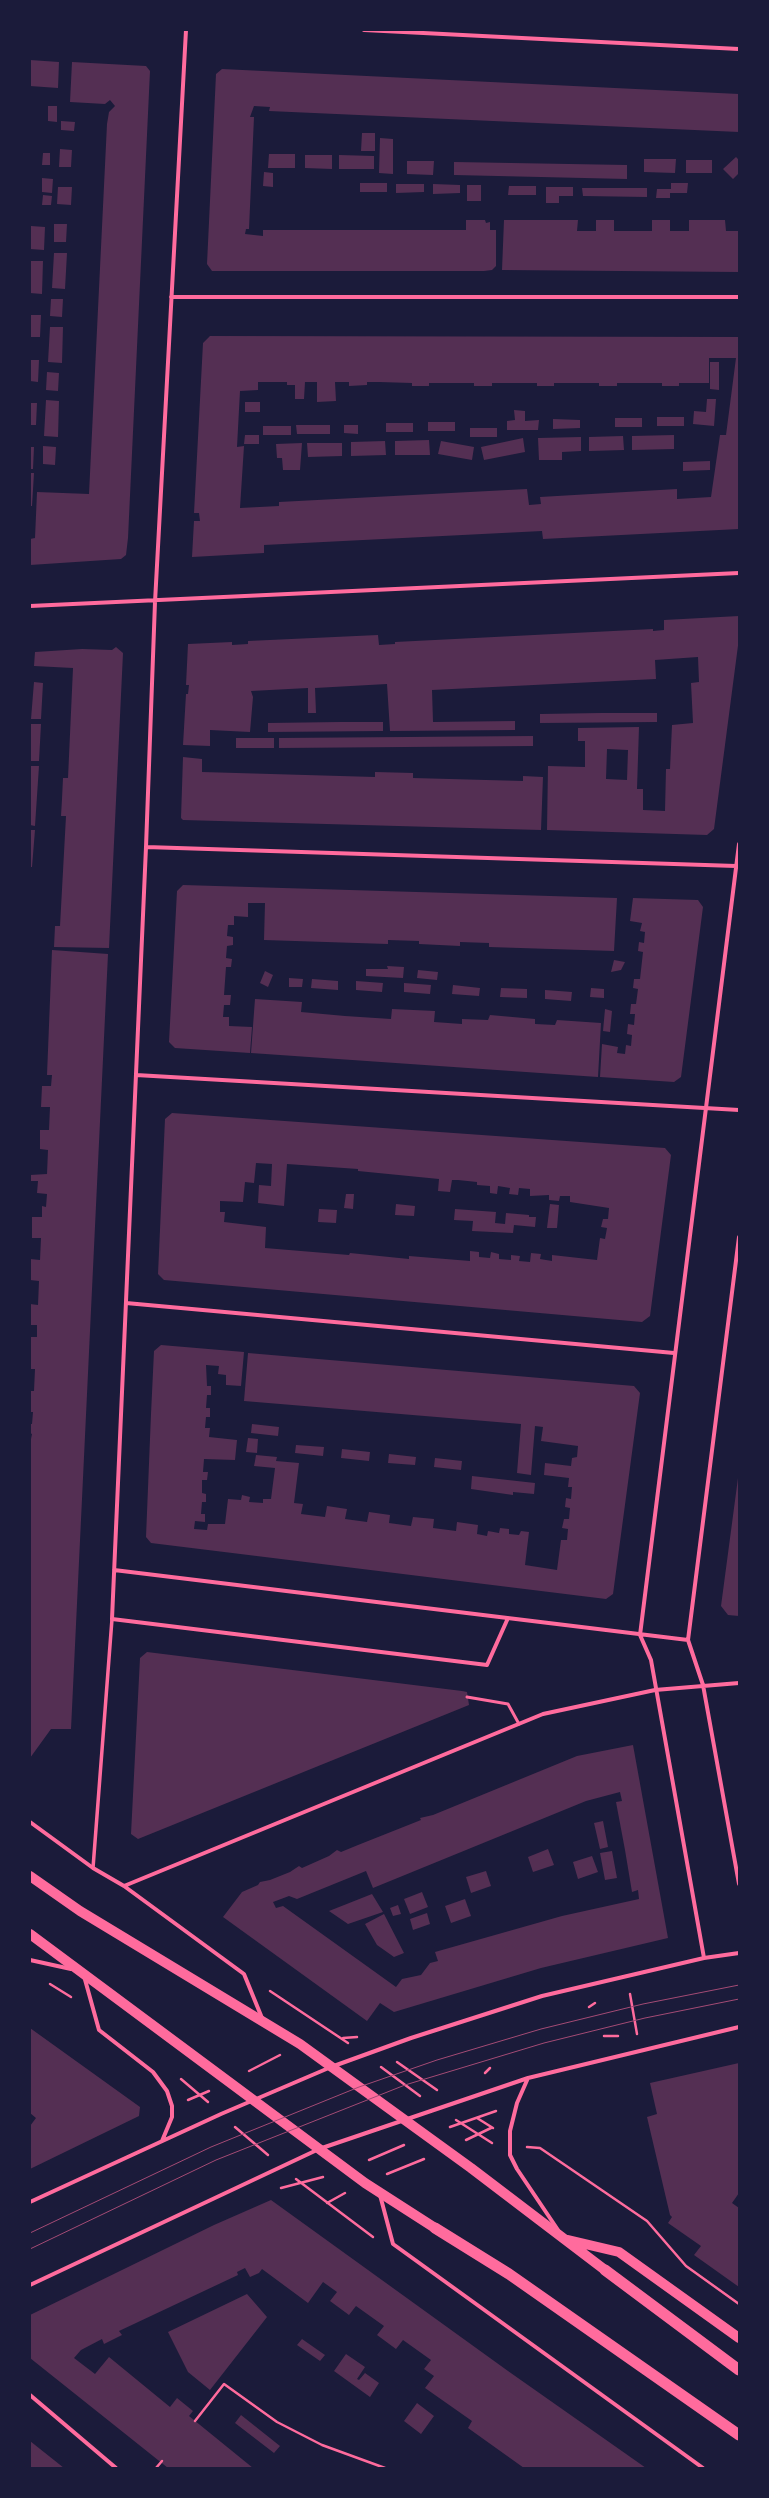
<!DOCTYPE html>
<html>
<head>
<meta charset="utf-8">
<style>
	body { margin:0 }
	#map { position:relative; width:769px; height:2498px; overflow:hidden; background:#1b1b3a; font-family:Poppins,sans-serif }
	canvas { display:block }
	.frame { position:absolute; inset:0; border:31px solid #1b1b3a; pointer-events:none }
</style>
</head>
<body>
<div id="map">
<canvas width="769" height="2498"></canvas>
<div class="frame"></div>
</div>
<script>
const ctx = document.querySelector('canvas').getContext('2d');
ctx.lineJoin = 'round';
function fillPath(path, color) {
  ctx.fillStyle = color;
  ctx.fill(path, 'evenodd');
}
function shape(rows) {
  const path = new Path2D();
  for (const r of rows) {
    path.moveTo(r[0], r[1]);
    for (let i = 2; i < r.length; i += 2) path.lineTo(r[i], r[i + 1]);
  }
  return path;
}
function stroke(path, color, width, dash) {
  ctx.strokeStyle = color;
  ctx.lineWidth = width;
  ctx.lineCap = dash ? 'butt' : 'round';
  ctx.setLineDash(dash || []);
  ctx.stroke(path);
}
const building = shape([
	[30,60,59,62,58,88,30,86],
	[72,62,146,66,150,71,128,538,126,555,121,559,30,565,30,539,35,538,37,492,89,494,107,124,109,112,115,106,110,100,105,104,70,102],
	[222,69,739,94,739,132,269,111,270,107,254,106,250,117,254,117,249,229,246,229,245,234,263,236,263,230,466,230,466,220,485,220,486,223,490,222,490,230,496,230,496,266,492,270,484,271,212,271,207,264,216,74],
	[48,106,57,106,57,122,48,121],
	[61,121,75,122,74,131,61,130],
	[362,133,375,133,375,151,361,151],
	[380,138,393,139,393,174,379,173],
	[60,149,72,150,71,167,59,167],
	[43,153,50,153,50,165,42,165],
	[269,154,295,154,295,168,268,168],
	[305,155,332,155,332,169,305,168],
	[339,155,374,156,374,169,339,169],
	[736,157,739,160,739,173,733,179,723,169],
	[644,159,676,159,675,173,644,172],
	[686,160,712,160,712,173,686,173],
	[407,161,434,161,433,175,407,174],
	[454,162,627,165,627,179,454,175],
	[264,172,273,173,273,187,263,186],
	[42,178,53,179,52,193,42,192],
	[360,183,387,183,387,192,360,192],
	[671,183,688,183,687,193,670,193,670,198,656,198,657,189,671,189],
	[396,184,424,184,424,192,396,193],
	[433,184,460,185,460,193,433,194],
	[467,185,481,185,481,201,467,201],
	[509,186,536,186,536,195,508,195],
	[58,187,72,187,71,205,57,204],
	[546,187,573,187,573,196,559,196,559,203,546,203],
	[582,188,647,188,647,197,583,196],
	[43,195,52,196,51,205,42,205],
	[504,220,578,220,577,231,596,231,596,220,614,220,614,231,652,231,652,220,670,220,670,231,689,231,689,220,725,220,726,231,739,231,739,272,502,270],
	[54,224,67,224,66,242,54,242],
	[31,226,45,227,44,250,30,249],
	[54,253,67,253,65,289,52,288],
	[30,261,43,261,42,294,30,293],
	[51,299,63,299,62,317,50,316],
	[30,315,41,315,40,337,30,337],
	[50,327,63,327,62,363,48,362],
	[210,336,739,337,739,529,543,539,542,531,264,545,264,553,192,557,194,521,200,521,199,513,194,513,203,343],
	[709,358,736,358,726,435,720,435,711,497,677,499,677,489,540,497,541,504,529,505,527,489,279,502,279,506,240,508,244,446,237,447,240,391,258,390,258,382,287,382,287,385,295,385,295,399,304,399,305,382,317,382,317,402,336,401,335,382,349,382,349,386,367,385,367,382,379,382,412,383,412,386,429,386,429,383,474,383,474,386,492,386,492,383,537,383,537,386,554,386,554,383,599,383,599,386,617,386,617,383,662,383,662,386,679,386,679,383,709,383],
	[30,360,39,360,38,382,30,381],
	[710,362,719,362,719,390,710,389],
	[47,372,59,373,58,391,46,390],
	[707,399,716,399,714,426,693,424,694,411,706,412],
	[46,400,59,401,58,437,44,436],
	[245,402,260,402,260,412,245,412],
	[30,403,37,403,36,425,30,425],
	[514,410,525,411,525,421,539,420,538,430,507,430,507,421,515,420],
	[657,417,684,417,684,426,657,426],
	[615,418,642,418,642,427,615,427],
	[553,419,580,420,580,428,553,429],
	[428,422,455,422,455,431,428,431],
	[386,423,413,423,413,432,386,432],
	[296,425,330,425,330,434,297,434],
	[344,425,358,425,358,434,344,433],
	[263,426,291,426,291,435,263,435],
	[470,428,497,428,497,437,470,437],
	[245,435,259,435,259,444,244,444],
	[674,435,674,449,632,450,632,436],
	[623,436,624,450,589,451,589,437],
	[581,437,581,451,562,452,562,460,539,460,538,438],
	[523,438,525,452,484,460,481,447],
	[429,440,430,455,395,455,395,441],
	[385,441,386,455,351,456,351,442],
	[441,441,474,447,472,460,438,454],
	[302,443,300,470,283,470,282,458,277,458,276,444],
	[307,443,342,443,342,456,308,457],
	[43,446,56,447,55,465,43,464],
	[30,447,34,447,33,469,30,469],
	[710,461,710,470,683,471,683,462],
	[30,473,34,473,32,506,30,506],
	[739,616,739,638,714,829,707,835,547,830,548,766,585,767,585,741,578,741,578,728,639,727,637,789,643,789,643,810,665,811,666,769,670,769,672,725,693,723,691,683,699,682,698,657,655,660,656,679,432,690,433,722,515,721,515,730,390,731,387,684,315,688,316,713,308,713,308,688,251,691,253,697,250,732,210,730,210,746,183,745,186,694,188,694,189,685,186,685,188,644,232,642,232,645,248,644,248,641,378,635,379,645,395,644,395,642,653,629,653,631,664,630,664,620],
	[607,749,628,750,627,780,606,779],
	[116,647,123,653,109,948,54,947,55,926,60,926,66,816,61,816,62,799,63,778,68,778,73,668,34,666,35,652,82,649,112,650],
	[34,682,43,683,41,719,31,719],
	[601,713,657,713,657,722,540,723,540,714],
	[340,722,383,722,383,731,268,732,268,723],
	[31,724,41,724,39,761,30,761],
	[533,736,533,746,279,748,279,738],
	[236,738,274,738,274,748,236,748],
	[183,757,202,759,202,772,375,777,375,772,413,773,413,778,523,781,523,776,543,777,541,830,183,820,181,818],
	[30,766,39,766,35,826,30,825],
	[30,830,35,830,32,867,30,867],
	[183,885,617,898,614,951,489,947,489,943,460,942,460,946,419,944,419,941,388,940,388,944,264,940,265,903,248,903,248,917,234,916,234,925,228,925,227,936,233,937,233,945,227,946,226,958,232,959,231,967,226,967,224,995,231,995,230,1005,224,1005,223,1017,229,1017,229,1026,252,1027,250,1053,175,1048,169,1042,177,891],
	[633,898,698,900,703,907,681,1077,674,1082,600,1077,602,1044,618,1047,617,1053,625,1054,626,1045,631,1046,632,1035,627,1034,628,1024,634,1025,635,1014,630,1014,631,1004,636,1004,638,989,633,988,634,979,640,979,643,952,638,951,639,942,644,943,645,932,640,931,642,923,630,921],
	[52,950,108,954,71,1729,51,1729,30,1758,30,1444,32,1434,30,1433,30,1424,32,1424,33,1412,30,1412,30,1391,34,1391,35,1369,30,1369,30,1337,37,1337,37,1325,30,1325,30,1304,38,1305,39,1281,30,1280,30,1259,40,1260,41,1238,32,1238,32,1217,42,1217,42,1206,46,1207,47,1194,37,1193,38,1181,30,1181,30,1175,47,1174,48,1150,40,1149,40,1130,49,1130,50,1107,41,1107,42,1086,51,1086,52,1075,47,1075],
	[614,960,625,962,621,970,611,972],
	[387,966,404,967,403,978,366,976,366,969,388,969],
	[418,970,438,972,437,980,417,978],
	[265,971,273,975,268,987,260,983],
	[289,978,303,979,302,987,289,987],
	[312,979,338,981,338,990,311,988],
	[356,981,383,983,382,992,356,990],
	[404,983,431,985,430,994,404,992],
	[453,985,480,988,479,996,452,994],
	[501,988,527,989,527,998,500,997],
	[591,988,604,989,604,998,590,997],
	[545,990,572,992,571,1001,545,999],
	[255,999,302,1002,301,1012,345,1016,391,1019,392,1009,435,1011,434,1022,462,1024,462,1019,488,1020,490,1015,535,1019,535,1024,555,1025,557,1020,601,1023,598,1077,251,1053],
	[605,1009,612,1011,610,1032,603,1031],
	[172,1113,665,1148,671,1155,650,1316,642,1322,164,1280,158,1274,165,1119],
	[256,1163,272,1164,271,1186,259,1185,258,1203,284,1206,287,1164,358,1169,358,1171,439,1179,438,1191,450,1192,452,1180,458,1180,477,1182,477,1185,490,1186,490,1193,497,1194,498,1186,510,1188,509,1194,518,1195,519,1188,530,1189,530,1196,549,1195,549,1200,559,1201,560,1196,570,1196,570,1202,609,1208,608,1219,603,1219,601,1227,607,1228,605,1239,600,1238,597,1260,552,1255,552,1261,540,1259,541,1254,531,1253,530,1262,519,1261,520,1256,511,1255,511,1260,499,1259,499,1254,491,1252,490,1258,479,1257,479,1252,470,1251,470,1261,409,1256,409,1259,350,1253,349,1255,265,1248,266,1227,224,1222,225,1212,220,1212,220,1201,243,1202,245,1182,254,1183],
	[346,1194,354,1194,353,1209,344,1208],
	[396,1204,415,1206,414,1216,395,1215],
	[550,1204,559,1205,557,1228,547,1228],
	[319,1209,337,1210,336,1223,318,1222],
	[455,1209,496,1212,495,1223,505,1224,506,1213,529,1215,529,1217,536,1217,535,1227,514,1225,513,1233,472,1231,473,1221,454,1220],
	[161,1345,244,1352,241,1386,226,1385,226,1375,218,1374,219,1366,206,1365,207,1386,211,1386,211,1395,207,1395,206,1408,210,1408,210,1417,206,1417,205,1428,210,1428,209,1437,237,1440,235,1460,204,1459,203,1472,208,1472,207,1480,202,1480,202,1493,206,1494,206,1502,202,1502,201,1514,205,1514,205,1522,195,1521,194,1529,207,1530,208,1524,225,1524,228,1499,241,1500,242,1495,250,1497,249,1502,263,1503,263,1499,271,1499,275,1468,254,1466,255,1461,256,1455,277,1457,276,1461,299,1463,294,1503,303,1504,301,1514,325,1517,327,1506,347,1509,345,1519,367,1522,369,1512,390,1515,389,1523,411,1526,413,1517,434,1519,433,1528,456,1531,457,1522,478,1525,477,1534,487,1536,488,1531,499,1533,500,1528,509,1529,509,1534,519,1535,521,1531,529,1532,525,1565,557,1570,561,1540,567,1540,568,1529,562,1528,564,1519,569,1519,570,1508,565,1507,566,1498,571,1499,572,1487,568,1487,569,1478,544,1475,545,1463,571,1466,572,1458,577,1457,578,1446,541,1441,543,1427,535,1426,531,1475,517,1473,521,1424,244,1401,248,1353,634,1386,640,1393,613,1594,606,1599,151,1543,146,1537,151,1414,154,1351],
	[252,1424,279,1427,278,1436,251,1433],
	[248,1438,258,1439,257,1453,246,1452],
	[296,1445,324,1447,323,1456,295,1453],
	[342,1449,370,1452,369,1461,341,1458],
	[389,1454,416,1457,415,1465,388,1463],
	[435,1458,462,1461,461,1470,434,1467],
	[472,1476,535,1483,534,1494,513,1492,513,1495,471,1489],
	[738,1478,739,1478,739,1616,728,1615,721,1606],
	[147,1652,462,1691,467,1692,469,1705,138,1839,131,1834,140,1658],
	[633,1745,668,1938,541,1968,394,2012,380,2003,367,2021,223,1917,242,1892,258,1885,260,1882,270,1880,290,1872,299,1866,302,1868,329,1856,337,1850,341,1852,358,1845,421,1820,420,1818,433,1815,577,1756],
	[620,1792,622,1801,616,1802,625,1850,632,1892,638,1890,639,1899,562,1916,435,1952,438,1961,430,1963,421,1975,402,1979,396,1987,283,1906,276,1908,273,1902,289,1896,297,1899,366,1871,373,1888,586,1801],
	[603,1821,608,1847,600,1849,594,1823],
	[548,1849,554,1865,533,1872,528,1857],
	[612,1851,617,1878,605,1880,600,1853],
	[592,1856,598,1872,578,1879,573,1862],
	[486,1871,491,1886,471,1893,466,1877],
	[422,1892,428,1907,410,1914,404,1899],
	[372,1894,383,1912,348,1924,329,1911],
	[465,1899,471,1916,451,1923,445,1906],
	[398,1905,401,1914,393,1916,390,1908],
	[427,1913,430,1924,413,1930,410,1919],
	[384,1914,404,1953,394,1957,377,1945,365,1924],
	[30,2028,140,2107,139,2116,30,2169,30,2126,36,2118,30,2113],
	[739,2063,739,2193,732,2203,739,2208,739,2287,694,2255,701,2246,668,2223,672,2217,670,2215,647,2117,657,2114,650,2083],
	[271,2200,508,2371,646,2468,524,2468,468,2428,472,2421,425,2388,434,2376,424,2369,431,2360,403,2340,396,2349,377,2335,384,2326,356,2306,349,2315,330,2301,337,2292,323,2282,308,2303,262,2269,259,2273,250,2277,245,2268,237,2272,238,2275,119,2331,122,2335,104,2344,102,2339,81,2350,74,2358,95,2374,109,2357,170,2407,177,2398,193,2411,189,2416,253,2468,168,2468,30,2358,30,2315,214,2225],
	[247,2294,267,2317,210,2390,188,2372,168,2332],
	[302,2339,325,2355,320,2361,297,2345],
	[346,2354,365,2367,357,2379,359,2380,365,2373,379,2383,370,2397,334,2371],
	[417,2403,434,2416,421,2434,404,2421],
	[241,2415,280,2446,274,2453,235,2423],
	[30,2441,64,2468,30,2468]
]);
const path = shape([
	[50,1984,71,1997],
	[270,1991,348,2043],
	[630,1994,637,2034],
	[589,2007,595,2003],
	[604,2036,618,2036],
	[343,2038,357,2037],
	[397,2062,437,2090],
	[381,2067,420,2096],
	[249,2071,280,2055],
	[485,2073,490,2068],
	[181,2079,208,2102],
	[188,2100,209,2091],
	[477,2118,493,2128],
	[456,2120,492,2143],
	[235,2127,268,2155],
	[450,2127,496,2111],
	[466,2140,491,2128],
	[527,2147,540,2148,647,2221,686,2266,739,2304],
	[369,2160,404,2145],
	[387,2174,424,2159],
	[296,2179,373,2237],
	[281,2188,323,2177],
	[327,2203,345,2193],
	[195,2421,224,2384,277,2422,322,2445,385,2468],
	[156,2468,162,2461]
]);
const service = shape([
	[467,1697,508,1704,519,1724]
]);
const pedestrian = shape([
	[93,1868,112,1619]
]);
const minor = shape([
	[186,30,155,602,146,847,112,1619,487,1665,508,1618],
	[364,30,739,49],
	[171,297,739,297],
	[30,606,739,573],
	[146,847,736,866],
	[136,1075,739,1110],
	[739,1237,688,1640,703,1685,739,1884],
	[126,1303,674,1353],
	[114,1570,688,1640],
	[30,1822,93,1868,124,1886,244,1974,262,2018],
	[124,1886,543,1714,655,1690,739,1683],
	[704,1958,651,1660,640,1635,739,844],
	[30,1960,71,1969],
	[84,1976,99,2030,153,2072,167,2091,172,2106,172,2117,162,2141],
	[528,2078,517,2103,510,2131,510,2155,517,2169,558,2230],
	[380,2195,393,2244,703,2468],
	[30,2202,221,2114,331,2067,411,2038,542,1996,704,1958,739,1953],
	[30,2285,319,2149,528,2078,739,2027],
	[30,2395,116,2468]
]);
const primary = shape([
	[30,1876,80,1911,300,2044,471,2168,605,2270],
	[30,1934,365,2183,435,2228],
	[568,2240,619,2252,739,2338]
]);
const trunk = shape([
	[435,2228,509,2274,739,2435],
	[605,2270,739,2370]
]);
const tram = shape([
	[30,2233,211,2147,359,2087,437,2060,541,2029,643,2004,739,1985],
	[30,2249,216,2160,405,2085,544,2043,645,2018,739,1999]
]);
fillPath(building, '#542f53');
stroke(path, '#ff6b9d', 2.5);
stroke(service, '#ff6b9d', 3);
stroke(pedestrian, '#ff6b9d', 3.5);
stroke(minor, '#ff6b9d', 4);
stroke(primary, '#ff6b9d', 10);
stroke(trunk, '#ff6b9d', 11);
stroke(tram, '#a44b75', 1);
</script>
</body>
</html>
